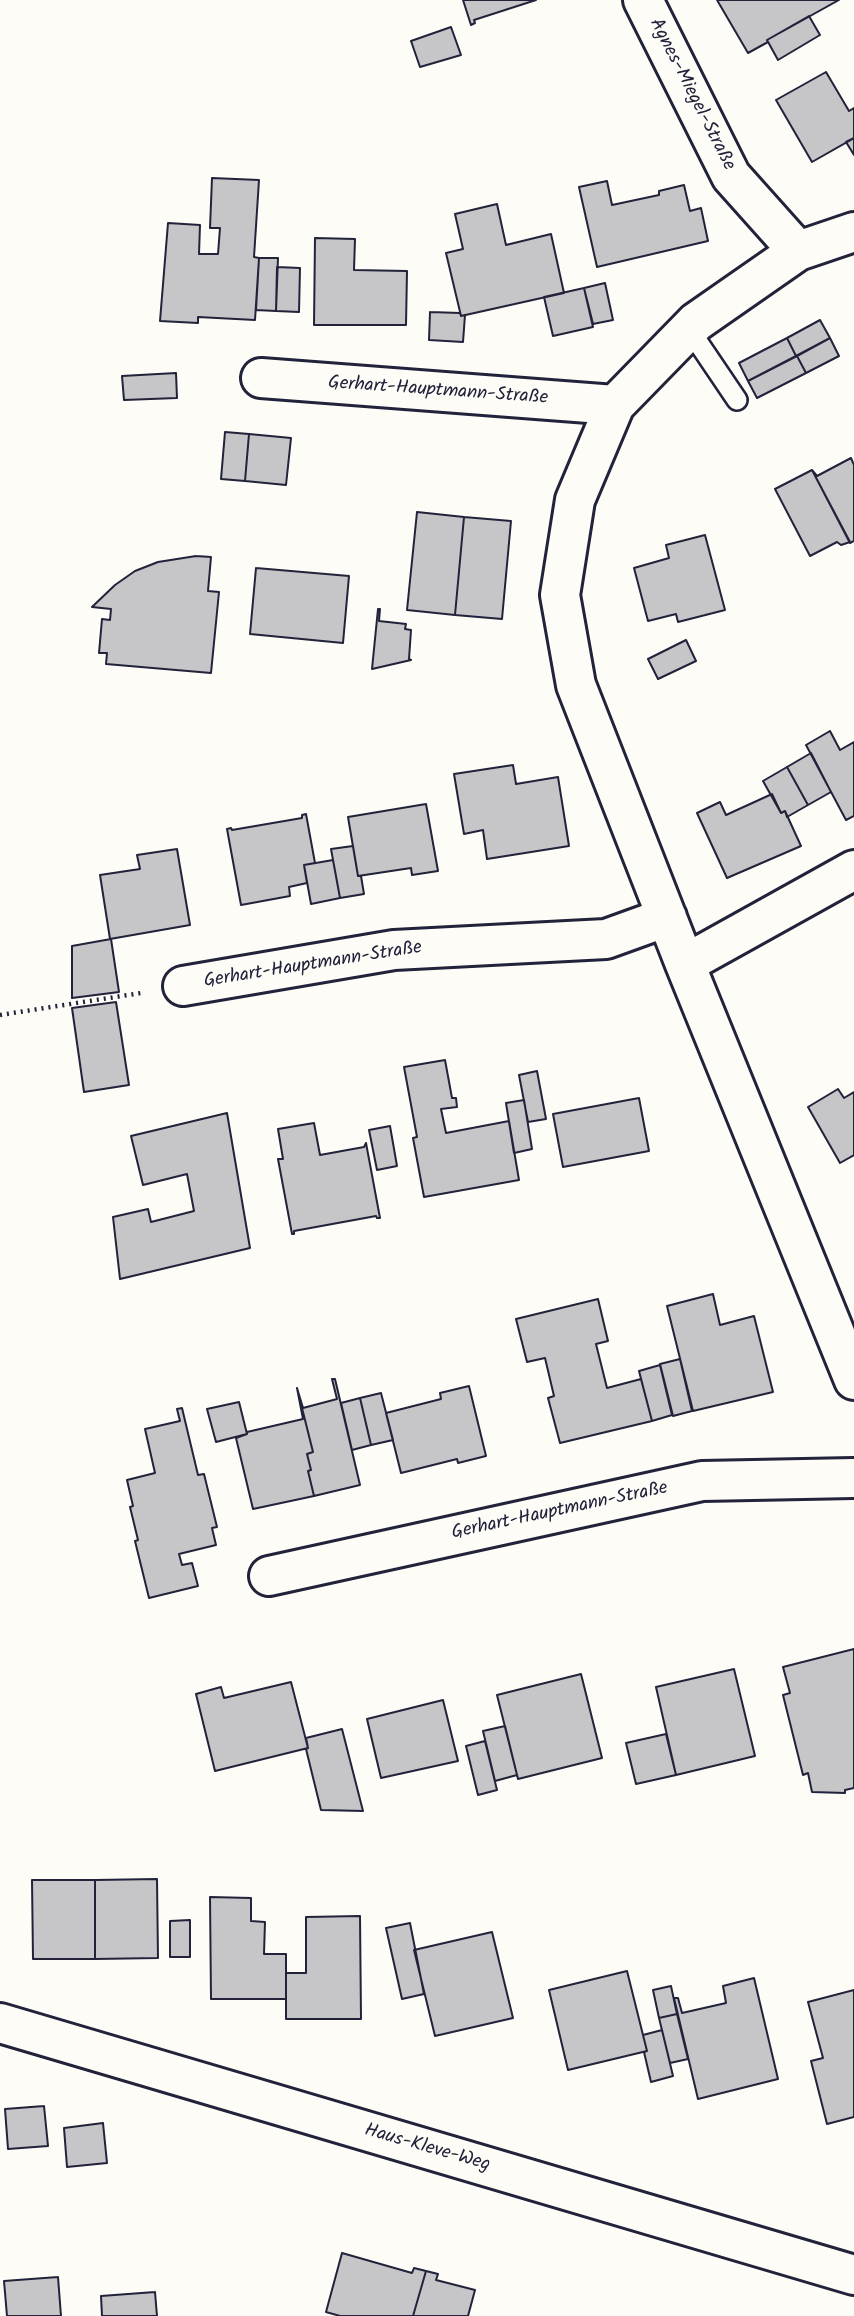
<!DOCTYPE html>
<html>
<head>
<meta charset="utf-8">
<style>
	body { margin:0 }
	canvas { display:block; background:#fdfcf7 }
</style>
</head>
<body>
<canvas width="854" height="2316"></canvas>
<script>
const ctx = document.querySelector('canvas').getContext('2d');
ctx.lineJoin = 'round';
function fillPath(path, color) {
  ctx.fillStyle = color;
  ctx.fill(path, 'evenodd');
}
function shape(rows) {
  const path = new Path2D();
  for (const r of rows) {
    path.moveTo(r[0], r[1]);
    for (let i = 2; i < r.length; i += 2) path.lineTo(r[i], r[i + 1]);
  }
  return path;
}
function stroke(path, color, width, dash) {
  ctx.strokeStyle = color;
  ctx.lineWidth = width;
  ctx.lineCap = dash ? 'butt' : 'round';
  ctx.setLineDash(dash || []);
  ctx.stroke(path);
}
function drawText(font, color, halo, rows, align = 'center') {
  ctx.font = font + ' Kalam,sans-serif';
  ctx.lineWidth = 7;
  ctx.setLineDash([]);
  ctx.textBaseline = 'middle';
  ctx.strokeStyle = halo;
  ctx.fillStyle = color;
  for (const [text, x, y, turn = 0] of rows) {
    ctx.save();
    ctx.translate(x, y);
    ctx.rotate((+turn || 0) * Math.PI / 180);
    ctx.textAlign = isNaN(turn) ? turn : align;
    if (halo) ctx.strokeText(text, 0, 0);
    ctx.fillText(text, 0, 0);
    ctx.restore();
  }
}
const building = shape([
	[463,0,536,0,474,20,475,23,471,25,463,0],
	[717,0,839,0,767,40,768,42,748,53,717,0],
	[809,16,820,35,778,60,767,40,809,16],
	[451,27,461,55,420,67,411,41,451,27],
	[826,72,849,111,854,108,854,138,812,162,776,100,826,72],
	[854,138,854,155,846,142,854,138],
	[212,178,259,180,254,257,259,258,255,320,198,317,198,323,160,321,168,223,200,225,199,254,218,254,220,228,210,228,212,178],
	[607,181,612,205,659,195,659,191,684,185,690,211,701,208,708,241,597,267,579,187,607,181],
	[497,204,506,245,551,234,564,293,461,316,446,253,463,249,455,214,497,204],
	[315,238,355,239,354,270,407,271,406,325,314,325,315,238],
	[259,258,278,258,276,311,256,310,259,258],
	[277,267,300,268,299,312,276,311,277,267],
	[605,283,613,320,593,324,584,288,605,283],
	[584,288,593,327,553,336,544,297,584,288],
	[430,312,460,313,461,316,465,315,463,342,429,340,430,312],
	[820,320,830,338,796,356,787,338,820,320],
	[787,338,796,356,748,381,739,363,787,338],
	[830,338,839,356,806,373,797,356,830,338],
	[797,356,806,373,757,398,748,381,797,356],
	[176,373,177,398,124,400,122,376,176,373],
	[225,432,249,434,245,481,221,479,225,432],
	[249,434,291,438,286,485,245,481,249,434],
	[851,458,854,465,854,541,850,543,812,470,817,476,851,458],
	[812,470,850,542,841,545,837,542,810,556,775,489,812,470],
	[417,512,464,517,455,615,407,610,417,512],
	[464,517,511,521,502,619,455,615,464,517],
	[705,535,725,610,678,622,676,614,648,621,634,568,669,558,666,545,705,535],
	[196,556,211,557,208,591,219,592,211,673,106,664,107,653,99,653,102,619,110,620,111,609,92,607,115,585,135,571,158,562,196,556],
	[256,568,349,576,343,643,250,634,256,568],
	[378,609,380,609,379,621,406,624,405,629,411,630,409,659,411,660,372,669,378,609],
	[686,640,696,661,658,679,648,659,686,640],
	[830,731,840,750,854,742,854,816,846,820,806,745,830,731],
	[811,753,831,792,808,805,787,767,811,753],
	[513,765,516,784,558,777,569,846,487,859,483,830,464,834,454,774,513,765],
	[787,767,808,805,787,817,785,811,781,813,763,781,787,767],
	[772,794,781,813,785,811,801,846,727,878,697,813,720,802,726,815,772,794],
	[426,804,438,871,412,875,411,868,358,876,348,817,426,804],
	[306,814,315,863,304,865,307,883,289,887,290,896,241,905,227,829,231,828,232,830,302,818,302,815,306,814],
	[353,846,358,876,361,876,364,894,340,898,331,849,353,846],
	[177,849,190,925,110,939,100,875,140,869,137,855,177,849],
	[333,860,340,898,311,904,304,865,333,860],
	[111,939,119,992,72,998,72,946,111,939],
	[116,1002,129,1085,84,1092,72,1008,116,1002],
	[445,1060,452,1098,456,1098,457,1107,441,1109,446,1133,509,1121,519,1180,424,1197,413,1138,417,1137,404,1067,445,1060],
	[537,1071,546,1119,528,1122,519,1075,537,1071],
	[838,1089,844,1098,854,1092,854,1155,840,1163,808,1107,838,1089],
	[639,1098,649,1151,563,1167,553,1114,639,1098],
	[524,1100,532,1149,514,1153,506,1103,524,1100],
	[227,1113,250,1248,120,1279,113,1217,148,1209,151,1222,194,1211,187,1174,143,1185,131,1136,227,1113],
	[314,1123,320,1155,364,1147,366,1143,380,1218,377,1218,376,1216,294,1231,294,1234,292,1234,278,1159,283,1159,278,1129,314,1123],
	[390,1126,397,1166,377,1170,369,1130,390,1126],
	[713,1294,720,1325,754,1316,773,1392,693,1411,667,1306,713,1294],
	[598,1299,608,1341,596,1344,607,1388,641,1379,652,1421,560,1443,548,1398,554,1396,545,1358,527,1362,516,1319,598,1299],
	[680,1359,692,1411,673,1416,660,1364,680,1359],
	[660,1365,672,1415,652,1421,639,1371,660,1365],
	[332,1379,335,1379,360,1485,314,1496,308,1471,311,1470,307,1454,313,1452,297,1388,303,1408,337,1399,332,1379],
	[469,1386,486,1456,458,1463,457,1459,401,1473,386,1413,441,1399,440,1393,469,1386],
	[297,1388,313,1452,307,1454,311,1470,308,1471,314,1496,253,1509,236,1438,247,1434,247,1432,303,1419,297,1388],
	[381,1393,393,1440,371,1445,360,1398,381,1393],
	[360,1398,371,1445,352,1450,341,1403,360,1398],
	[239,1402,247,1434,216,1442,207,1409,239,1402],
	[182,1408,198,1475,204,1474,217,1527,212,1528,216,1545,179,1554,182,1565,192,1563,198,1586,149,1598,135,1541,138,1540,130,1507,133,1506,127,1480,155,1473,145,1429,180,1421,177,1409,182,1408],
	[854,1649,854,1788,845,1790,845,1793,812,1792,808,1773,803,1775,783,1695,790,1693,783,1667,854,1649],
	[734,1669,755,1756,676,1775,656,1687,734,1669],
	[581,1674,602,1758,518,1779,497,1695,581,1674],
	[291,1682,308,1748,215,1771,196,1694,221,1687,224,1698,291,1682],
	[443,1700,458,1761,381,1778,367,1719,443,1700],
	[505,1726,517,1775,495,1781,483,1731,505,1726],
	[342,1729,363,1811,321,1810,306,1749,308,1748,306,1738,342,1729],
	[666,1734,676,1775,636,1784,626,1743,666,1734],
	[485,1741,497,1790,478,1795,466,1746,485,1741],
	[157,1879,158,1958,95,1959,95,1880,157,1879],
	[32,1880,95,1880,95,1959,33,1959,32,1880],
	[210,1897,251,1898,251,1921,265,1922,264,1954,286,1954,286,1999,211,1999,210,1897],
	[360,1916,361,2019,286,2019,286,1973,306,1973,306,1917,360,1916],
	[190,1920,190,1957,170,1957,170,1921,190,1920],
	[410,1923,424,1994,402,1999,386,1928,410,1923],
	[492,1932,513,2018,435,2036,414,1950,492,1932],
	[627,1971,647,2051,568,2070,549,1990,627,1971],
	[754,1978,778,2079,698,2099,674,1998,678,1998,682,2013,726,2003,723,1986,754,1978],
	[671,1986,677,2014,659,2018,653,1990,671,1986],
	[854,1990,854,2117,827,2124,811,2061,823,2058,808,2002,854,1990],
	[677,2014,688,2059,670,2063,659,2018,677,2014],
	[662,2030,673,2076,651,2082,644,2052,647,2051,643,2035,662,2030],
	[44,2106,48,2146,8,2149,5,2109,44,2106],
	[103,2123,107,2163,67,2167,64,2128,103,2123],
	[342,2253,412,2273,414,2268,426,2271,413,2316,340,2316,326,2312,342,2253],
	[426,2271,438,2274,436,2280,475,2290,468,2316,413,2316,426,2271],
	[58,2277,61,2316,7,2316,4,2281,58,2277],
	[155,2292,157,2316,102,2316,101,2296,155,2292]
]);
const path = shape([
	[0,1015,141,993]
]);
const service = shape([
	[689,329,737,400]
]);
const minor = shape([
	[643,0,731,176,798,251],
	[854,232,798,251,696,322,615,405,575,500,560,595,576,685,685,964,854,1380],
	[261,378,615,405],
	[685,964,854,870],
	[183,986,394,950,606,939,667,917],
	[269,1576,702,1481,854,1478],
	[0,2023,854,2275]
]);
const streetNames = [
	["Agnes-Miegel-Straße",691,95,63],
	["Gerhart-Hauptmann-Straße",438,392,4],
	["Gerhart-Hauptmann-Straße",313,966,-9],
	["Gerhart-Hauptmann-Straße",560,1512,-12],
	["Haus-Kleve-Weg",427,2149,16]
];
fillPath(building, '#c6c6c8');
stroke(building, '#22223b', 2);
stroke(service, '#22223b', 24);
stroke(minor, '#22223b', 44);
stroke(path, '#22223b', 4.5, [2, 5]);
stroke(service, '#fdfcf7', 19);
stroke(minor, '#fdfcf7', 38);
drawText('19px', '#22223b', '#fdfcf7', streetNames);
</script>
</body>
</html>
